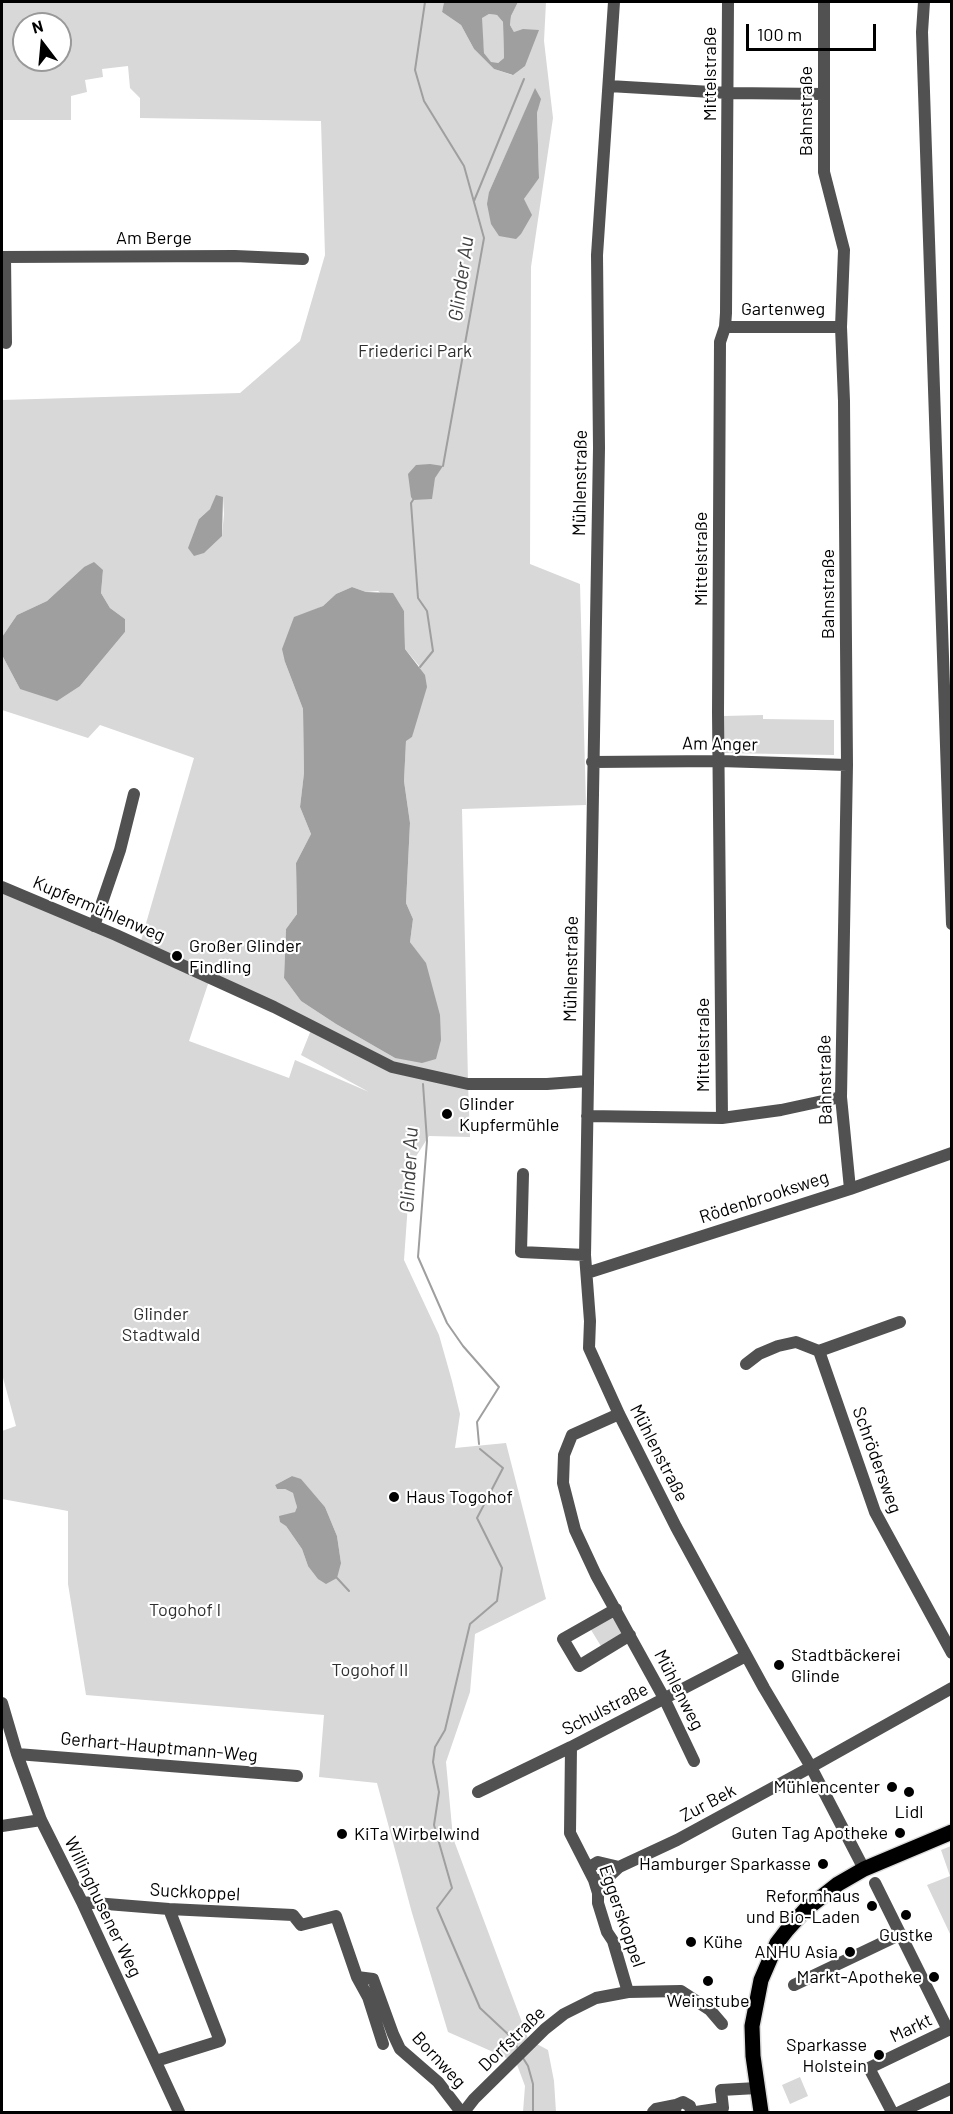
<!DOCTYPE html>
<html>
<head>
<meta charset="utf-8">
<style>
	body { margin:0 }
	#map { position:relative; width:953px; height:2114px; overflow:hidden; background:#fff; font-family:Barlow,sans-serif }
	canvas { display:block }
	.frame { position:absolute; inset:0; border:3px solid #000; pointer-events:none }
	.north { position:absolute; left:12px; top:12px; width:60px; height:60px; box-sizing:border-box; background:#fff; border:2px solid #999; border-radius:50%; rotate:344deg; font-size:16px; font-weight:700; line-height:24px; text-align:center; color:#000 }
	.north::after { content:''; display:block; margin:auto; width:21px; height:27px; background:#000; clip-path:polygon(50% 0,100% 100%,50% 72%,0 100%) }
	.scale { position:absolute; left:746px; top:24px; width:130px; height:27px; box-sizing:border-box; border:3px solid #000; border-top:0; padding-left:8px; font-size:18px; line-height:21px; white-space:nowrap; color:#000; -webkit-text-stroke:4px #fff; paint-order:stroke }
</style>
</head>
<body>
<div id="map">
<canvas width="953" height="2114"></canvas>
<div class="frame"></div>
<div class="north">N</div>
<div class="scale">100 m</div>
</div>
<script>
const ctx = document.querySelector('canvas').getContext('2d');
ctx.lineJoin = 'round';
function fillPath(path, color) {
  ctx.fillStyle = color;
  ctx.fill(path, 'evenodd');
}
function shape(rows) {
  const path = new Path2D();
  for (const r of rows) {
    path.moveTo(r[0], r[1]);
    for (let i = 2; i < r.length; i += 2) path.lineTo(r[i], r[i + 1]);
  }
  return path;
}
function stroke(path, color, width, dash) {
  ctx.strokeStyle = color;
  ctx.lineWidth = width;
  ctx.lineCap = dash ? 'butt' : 'round';
  ctx.setLineDash(dash || []);
  ctx.stroke(path);
}
function drawText(font, color, halo, rows, align = 'center') {
  ctx.font = font + ' Barlow,sans-serif';
  ctx.lineWidth = 4.5;
  ctx.setLineDash([]);
  ctx.textBaseline = 'middle';
  ctx.strokeStyle = halo;
  ctx.fillStyle = color;
  for (const [text, x, y, turn = 0] of rows) {
    ctx.save();
    ctx.translate(x, y);
    ctx.rotate((+turn || 0) * Math.PI / 180);
    ctx.textAlign = isNaN(turn) ? turn : align;
    if (halo) ctx.strokeText(text, 0, 0);
    ctx.fillText(text, 0, 0);
    ctx.restore();
  }
}
const green = shape([
	[2,2,444,2,442,12,461,25,474,49,494,69,512,75,514,32,510,25,511,16,518,2,546,2,544,41,553,118,531,267,530,564,580,584,586,805,462,809,468,1082,392,1065,140,944,194,758,100,725,88,738,2,710,2,655,20,689,80,686,125,632,125,619,110,608,101,593,103,570,84,567,47,601,17,615,2,637,2,400,240,393,300,341,325,255,321,121,140,118,140,98,130,88,128,66,102,69,103,77,85,80,87,92,71,96,71,120,2,120],
	[24,24,60,24,60,60,24,60],
	[535,89,540,99,537,113,539,177,524,199,489,192],
	[223,497,224,514,222,536,199,519],
	[352,587,366,592,378,591,404,611,405,649,420,667,412,737,406,740,404,781,410,823,406,903,413,919,410,942,426,964,395,1058,336,1024,301,1001,284,978,286,929,297,914,296,863,311,834,300,807,304,773,303,709,285,662,309,612,323,606,336,594],
	[489,14,497,15,503,22,504,58,498,63,491,63,484,53,481,18],
	[763,715,763,719,834,720,834,755,724,753,724,716],
	[2,892,209,981,189,1041,289,1078,295,1060,369,1092,301,1055,311,1030,392,1067,468,1084,470,1137,429,1136,415,1158,409,1189,404,1260,439,1335,452,1381,460,1414,455,1448,506,1443,546,1599,475,1634,470,1692,446,1762,453,1838,529,2041,509,2059,448,2032,412,1913,377,1783,319,1777,324,1715,86,1695,68,1584,68,1511,2,1499,2,1431,16,1426,2,1374],
	[292,1476,301,1480,325,1507,337,1536,341,1563,308,1566,302,1549,286,1526,289,1515,295,1512,297,1507,296,1499,293,1493,285,1489,277,1489,275,1485],
	[616,1609,630,1635,604,1651,588,1625],
	[951,1846,951,1936,927,1885,950,1876,941,1850],
	[535,2043,548,2050,554,2081,556,2112,523,2112,525,2086,516,2062],
	[800,2077,808,2096,790,2104,782,2085]
]);
const water = shape([
	[444,2,518,2,511,16,510,25,514,32,523,29,539,30,525,66,513,75,494,69,474,49,461,25,442,12],
	[489,14,497,15,503,22,504,58,498,63,491,62,484,53,482,18],
	[535,88,541,99,537,113,539,178,524,199,532,215,521,234,516,239,499,236,491,224,487,204,489,192],
	[430,464,443,466,435,478,432,499,413,500,411,497,408,474,416,465],
	[216,495,223,497,222,536,204,553,194,556,188,548,199,519,210,509],
	[94,562,103,570,101,593,110,608,125,619,125,632,80,686,57,701,20,689,2,655,2,637,17,615,47,601,84,567],
	[352,587,366,592,393,593,404,611,405,649,425,675,427,687,412,737,406,741,404,781,410,823,406,903,413,919,410,942,426,963,440,1015,441,1040,436,1059,422,1063,395,1058,336,1024,301,1001,284,978,286,929,297,914,296,863,311,834,300,807,304,773,303,709,285,662,282,649,294,617,323,606,336,594],
	[292,1476,301,1479,325,1507,337,1536,341,1563,337,1578,326,1584,318,1579,308,1566,302,1549,286,1526,280,1522,279,1516,295,1512,297,1507,293,1493,285,1489,277,1489,275,1485]
]);
const stream = shape([
	[425,2,415,70,424,101,464,166,484,238,443,466],
	[474,201,524,79],
	[413,500,411,503,418,598,427,611,433,651,420,667],
	[423,1084,427,1141,418,1257,447,1323,463,1346,499,1387,477,1422,479,1444],
	[480,1449,503,1468,477,1518,502,1568,497,1601,470,1624,445,1730,435,1747,433,1762,439,1792,434,1825,452,1888,437,1908,480,2008,511,2037,519,2050],
	[337,1578,349,1591],
	[523,2058,528,2066,533,2084,533,2112]
]);
const minor = shape([
	[614,2,597,255,599,448,585,1255,590,1321,589,1348,619,1414,676,1527,764,1688,811,1767,864,1869],
	[824,2,824,172,844,250,841,327,844,401,847,765,841,1097,850,1189],
	[924,2,922,32,952,924],
	[609,86,728,93,824,94],
	[2,257,235,256,303,259],
	[5,257,6,343],
	[725,327,841,327],
	[592,762,720,761,847,765],
	[2,887,116,935,274,1007,392,1067,468,1084,547,1084,588,1081],
	[94,926,120,850,134,794],
	[587,1116,722,1118,781,1110,841,1097],
	[722,1118,718,712,720,342,725,327,726,313,728,2],
	[523,1174,521,1252,585,1255],
	[587,1273,850,1189,952,1153],
	[900,1322,819,1351,875,1512,952,1653],
	[746,1364,759,1354,778,1346,796,1342,819,1351],
	[619,1414,572,1435,564,1455,563,1483,575,1530,596,1575,664,1698,694,1761],
	[616,1609,563,1639,579,1666,630,1635],
	[2,1703,17,1754,41,1820,82,1902,179,2112],
	[571,1747,570,1833,594,1880,598,1893,598,1903,607,1932,613,1941,628,1992],
	[17,1754,297,1776],
	[478,1792,571,1747,746,1656],
	[2,1826,41,1820],
	[588,1868,598,1862,619,1867,677,1840,811,1767,952,1688],
	[594,1880,605,1880,619,1867],
	[875,1883,948,2030,952,2030],
	[82,1902,169,1909,293,1915,301,1925,336,1916,357,1977,373,1979,393,2034,400,2049,438,2082,461,2112],
	[357,1977,368,1997,383,2044],
	[794,1985,901,1934],
	[156,2061,220,2041,169,1909],
	[464,2112,474,2099,545,2029,564,2014,596,1998,628,1992,681,1991,710,2010,722,2024],
	[653,2112,656,2109,676,2105],
	[675,2112,676,2105,683,2102,690,2106,691,2112],
	[696,2112,723,2108,721,2090,757,2088],
	[892,2112,869,2068,948,2030],
	[900,2112,952,2088]
]);
const major = shape([
	[761,2112,753,2056,752,2026,761,1980,777,1943,787,1930,805,1910,838,1884,864,1869,952,1832]
]);
const markers = [
	[177,956,6,"#000"],
	[447,1114,6,"#000"],
	[394,1497,6,"#000"],
	[779,1665,6,"#000"],
	[892,1787,6,"#000"],
	[909,1792,6,"#000"],
	[900,1833,6,"#000"],
	[342,1834,6,"#000"],
	[823,1864,6,"#000"],
	[872,1906,6,"#000"],
	[906,1915,6,"#000"],
	[691,1942,6,"#000"],
	[850,1952,6,"#000"],
	[934,1977,6,"#000"],
	[708,1981,6,"#000"],
	[879,2055,6,"#000"]
];
const streetNames = [
	["Mittelstraße",710,74,-90],
	["Bahnstraße",806,111,-90],
	["Am Berge",154,238],
	["Gartenweg",783,309],
	["Mühlenstraße",580,483,-89],
	["Mittelstraße",701,559,-90],
	["Bahnstraße",828,594,-90],
	["Am Anger",720,744,1],
	["Kupfermühlenweg",99,909,23],
	["Mühlenstraße",571,969,-89],
	["Mittelstraße",703,1045,-90],
	["Bahnstraße",825,1080,-91],
	["Rödenbrooksweg",764,1197,-18],
	["Mühlenstraße",659,1453,63],
	["Schrödersweg",877,1460,70],
	["Mühlenweg",679,1690,63],
	["Schulstraße",605,1709,-27],
	["Gerhart-Hauptmann-Weg",159,1747,5],
	["Zur Bek",708,1803,-28],
	["Suckkoppel",195,1892,3],
	["Willinghusener Weg",103,1907,64],
	["Eggerskoppel",622,1916,71],
	["Markt",911,2028,-25],
	["Dorfstraße",512,2039,-44],
	["Bornweg",439,2060,47]
];
const parkNames = [
	["Friederici Park",415,351],
	["Glinder",161,1314],
	["Stadtwald",161,1335],
	["Togohof I",185,1610],
	["Togohof II",370,1670]
];
const poiNames = [
	["Großer Glinder",189,946,"left"],
	["Findling",189,967,"left"],
	["Glinder",459,1104,"left"],
	["Kupfermühle",459,1125,"left"],
	["Haus Togohof",406,1497,"left"],
	["Stadtbäckerei",791,1655,"left"],
	["Glinde",791,1676,"left"],
	["Mühlencenter",880,1787],
	["Lidl",909,1812,"center"],
	["Guten Tag Apotheke",888,1833],
	["KiTa Wirbelwind",354,1834,"left"],
	["Hamburger Sparkasse",811,1864],
	["Reformhaus",860,1896],
	["und Bio-Laden",860,1917],
	["Gustke",906,1935,"center"],
	["Kühe",703,1942,"left"],
	["ANHU Asia",838,1952],
	["Markt-Apotheke",922,1977],
	["Weinstube",708,2001,"center"],
	["Sparkasse",867,2045],
	["Holstein",867,2066]
];
const waterNames = [
	["Glinder Au",461,279,-82],
	["Glinder Au",409,1170,-87]
];
fillPath(green, '#d8d8d8');
fillPath(water, '#9f9f9f');
stroke(stream, '#9f9f9f', 2);
stroke(major, '#dbdbdb', 18);
stroke(minor, '#515151', 12);
stroke(major, '#000', 15);
for (const [x, y, r, color] of markers) {
  const dot = new Path2D();
  dot.arc(x, y, r, 0, 2 * Math.PI);
  ctx.fillStyle = color;
  ctx.fill(dot);
  stroke(dot, '#fff', 2);
}
drawText('18px', '#000', '#fff', streetNames);
drawText('18px', '#2f2f2f', '#fff', parkNames);
drawText('18px', '#000', '#fff', poiNames, 'right');
drawText('italic 20px', '#404040', '#fff', waterNames);
</script>
</body>
</html>
